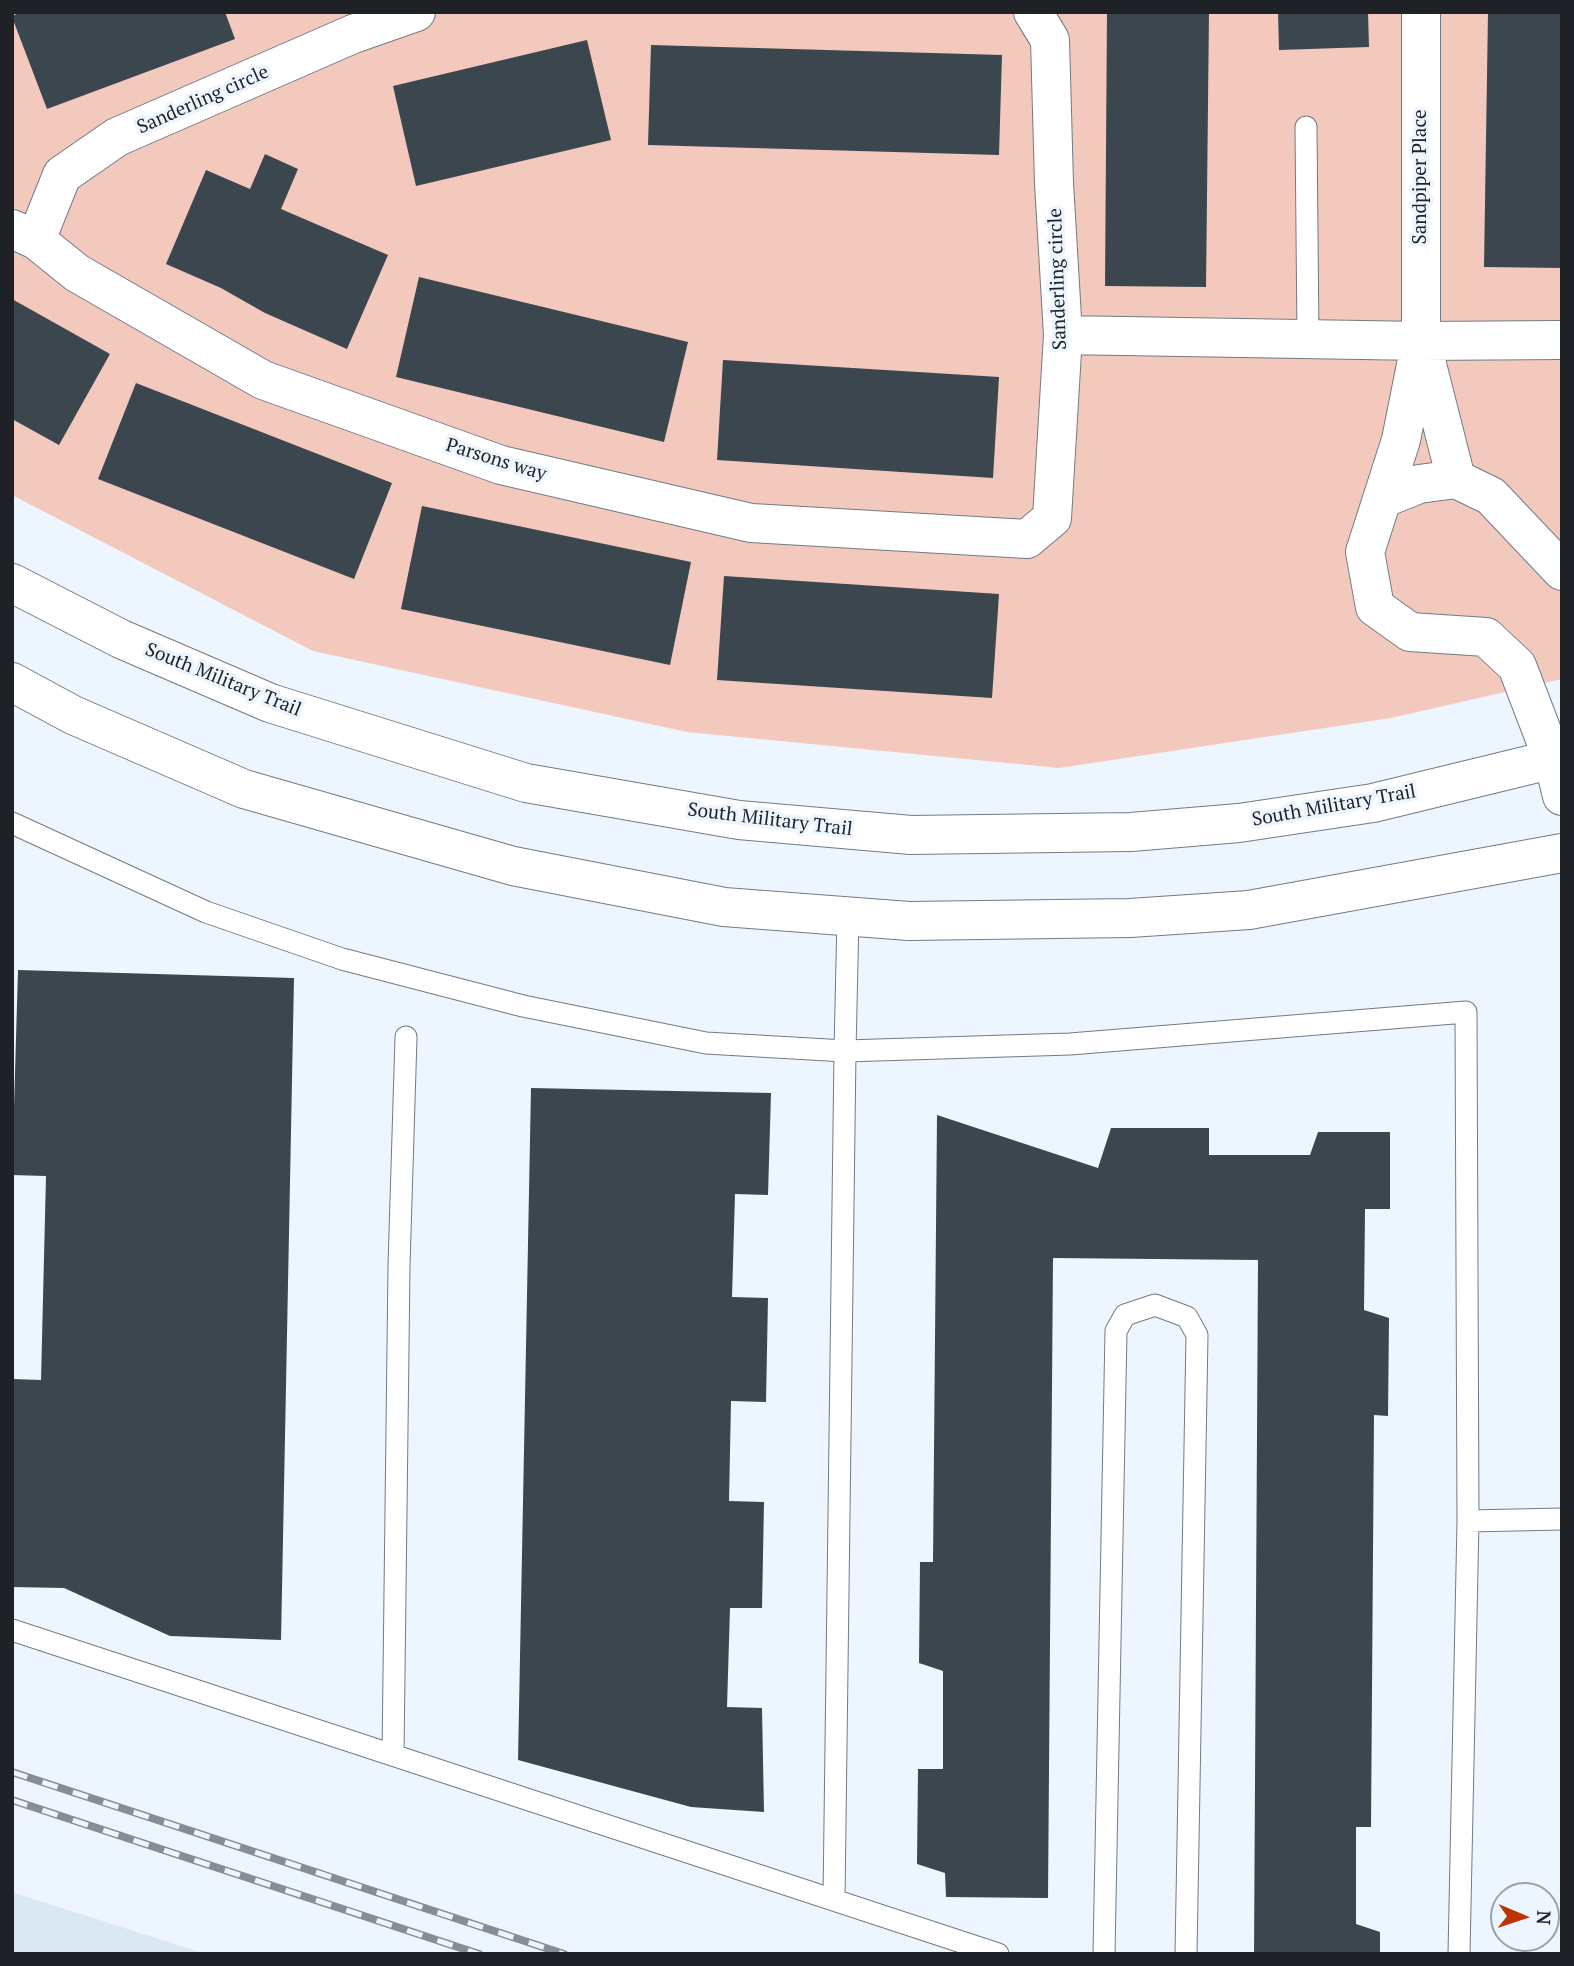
<!DOCTYPE html>
<html>
<head>
<meta charset="utf-8">
<style>
	body { margin:0 }
	#map { position:relative; width:1574px; height:1966px; overflow:hidden; background:#edf6ff; font-family:"PT Serif",serif }
	canvas { display:block }
	.frame { position:absolute; inset:0; border:14px solid #1e2226; pointer-events:none }
	.north { position:absolute; left:1490px; top:1882px; width:70px; height:70px; box-sizing:border-box; background:#edf6ff; border:2px solid #9aa1a8; border-radius:50%; rotate:92deg; font-size:19px; font-weight:700; line-height:28px; text-align:center; color:#1e2226 }
	.north::after { content:''; display:block; margin:auto; width:24px; height:32px; background:#bc3304; clip-path:polygon(50% 0,100% 100%,50% 72%,0 100%) }
</style>
</head>
<body>
<div id="map">
<canvas width="1574" height="1966"></canvas>
<div class="frame"></div>
<div class="north">N</div>
</div>
<script>
const ctx = document.querySelector('canvas').getContext('2d');
ctx.lineJoin = 'round';
function fillPath(path, color) {
  ctx.fillStyle = color;
  ctx.fill(path, 'evenodd');
}
function shape(rows) {
  const path = new Path2D();
  for (const r of rows) {
    path.moveTo(r[0], r[1]);
    for (let i = 2; i < r.length; i += 2) path.lineTo(r[i], r[i + 1]);
  }
  return path;
}
function stroke(path, color, width, dash) {
  ctx.strokeStyle = color;
  ctx.lineWidth = width;
  ctx.lineCap = dash ? 'butt' : 'round';
  ctx.setLineDash(dash || []);
  ctx.stroke(path);
}
function drawText(font, color, halo, rows, align = 'center') {
  ctx.font = font + ' "PT Serif",serif';
  ctx.lineWidth = 7;
  ctx.setLineDash([]);
  ctx.textBaseline = 'middle';
  ctx.strokeStyle = halo;
  ctx.fillStyle = color;
  for (const [text, x, y, turn = 0] of rows) {
    ctx.save();
    ctx.translate(x, y);
    ctx.rotate((+turn || 0) * Math.PI / 180);
    ctx.textAlign = isNaN(turn) ? turn : align;
    if (halo) ctx.strokeText(text, 0, 0);
    ctx.fillText(text, 0, 0);
    ctx.restore();
  }
}
const built = shape([
	[12,1892,206,1954,12,1954]
]);
const green = shape([
	[12,12,1562,12,1562,679,1391,718,1059,768,687,732,313,651,12,495]
]);
const building = shape([
	[19,12,225,12,235,39,47,109,12,17],
	[1107,12,1209,12,1206,287,1105,286],
	[1278,12,1368,12,1369,47,1279,50],
	[1488,12,1562,12,1562,268,1484,267],
	[587,40,611,140,416,186,393,86],
	[651,45,1002,55,999,155,648,145],
	[265,154,298,169,281,209,388,255,347,349,265,313,221,288,166,264,206,170,250,189],
	[419,277,688,342,664,442,396,377],
	[12,299,110,354,59,445,12,419],
	[723,360,999,377,993,478,717,460],
	[136,383,392,483,354,579,98,479],
	[422,506,691,562,670,665,401,609],
	[724,576,999,594,992,698,717,680],
	[18,970,294,978,281,1640,170,1636,64,1588,12,1587,12,1379,41,1380,46,1176,12,1175],
	[531,1088,771,1093,768,1195,735,1194,732,1297,768,1298,766,1402,731,1401,729,1501,764,1502,762,1608,730,1608,727,1707,762,1708,764,1812,691,1807,518,1760],
	[937,1115,1098,1168,1111,1128,1209,1128,1209,1155,1310,1155,1318,1132,1390,1132,1390,1209,1365,1209,1364,1310,1389,1318,1388,1416,1374,1415,1371,1827,1356,1827,1356,1924,1380,1932,1380,1954,1254,1954,1258,1260,1053,1258,1048,1898,946,1897,945,1873,917,1864,918,1769,943,1769,943,1671,919,1663,920,1562,933,1562]
]);
const lane = shape([
	[1306,127,1308,338],
	[12,823,206,912,342,959,523,1006,706,1043,845,1051,834,1900],
	[848,917,845,1051,1070,1044,1466,1012,1468,1521,1459,1954],
	[1468,1521,1562,1519],
	[12,1630,998,1954],
	[393,1755,399,1266,406,1037],
	[1104,1954,1116,1331,1125,1315,1155,1305,1187,1317,1197,1335,1186,1954]
]);
const street = shape([
	[1421,12,1421,341,1456,479,1491,496,1562,571],
	[12,229,36,240,77,273,263,380,501,465,751,523,1027,539,1052,518,1063,335,1054,183,1050,40,1033,12],
	[36,240,62,175,117,137,353,34,416,12],
	[1063,335,1421,341,1562,340],
	[1419,350,1401,440,1365,552,1375,607,1410,632,1486,637,1517,666,1553,760,1562,796],
	[1384,498,1419,484,1456,479]
]);
const secondary = shape([
	[12,583,121,639,270,703,526,783,739,820,911,835,1131,832,1239,823,1373,803,1562,757],
	[12,682,73,715,244,789,513,866,724,907,909,921,1130,918,1249,910,1562,853]
]);
const rail = shape([
	[12,1772,564,1954],
	[12,1800,479,1954]
]);
const streetNames = [
	["Sanderling circle",203,100,-24],
	["Sandpiper Place",1421,177,-90],
	["Sanderling circle",1058,279,-92],
	["Parsons way",496,460,17],
	["South Military Trail",223,680,22],
	["South Military Trail",1334,806,-10],
	["South Military Trail",770,820,7]
];
fillPath(built, '#dae8f4');
fillPath(green, '#f3c9bd');
fillPath(building, '#3c464e');
stroke(lane, '#717b85', 23);
stroke(street, '#717b85', 40);
stroke(secondary, '#717b85', 40);
stroke(lane, '#fff', 21);
stroke(street, '#fff', 38);
stroke(secondary, '#fff', 38);
stroke(rail, '#878d94', 8);
stroke(rail, '#edf6ff', 5, [16]);
drawText('19px', '#1e2226', '#edf6ff', streetNames);
</script>
</body>
</html>
